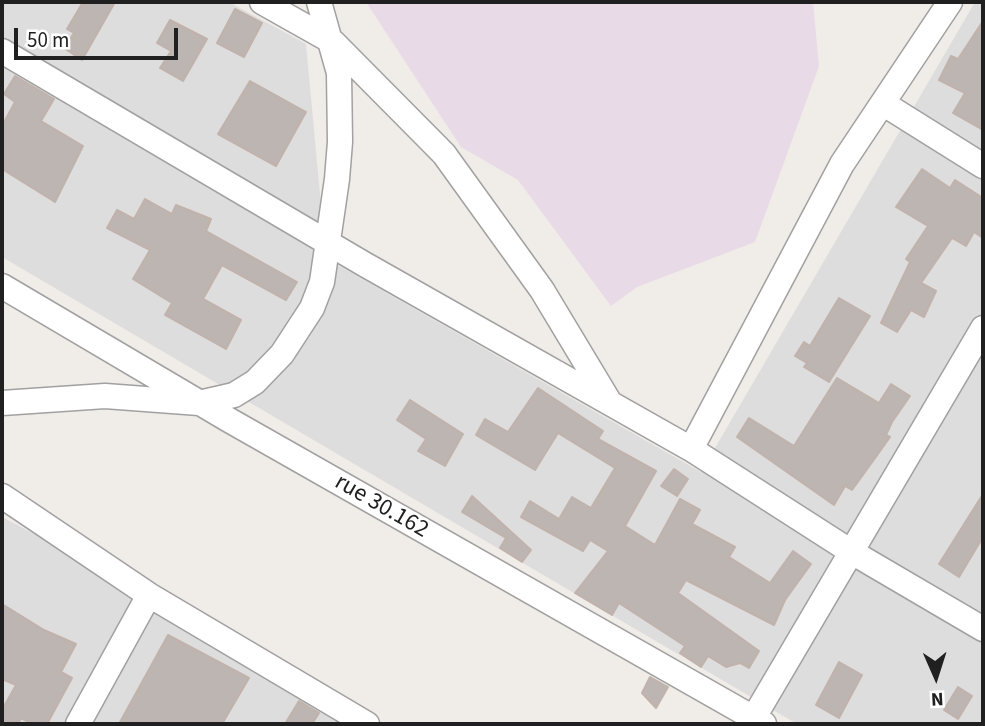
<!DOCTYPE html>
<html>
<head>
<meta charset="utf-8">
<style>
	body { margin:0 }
	#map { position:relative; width:985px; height:726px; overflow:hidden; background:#f0ece8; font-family:"Source Sans 3",sans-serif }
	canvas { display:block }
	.frame { position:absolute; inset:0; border:4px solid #202020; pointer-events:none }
	.north { position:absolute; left:901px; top:642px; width:70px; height:70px; -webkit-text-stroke:5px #fff; paint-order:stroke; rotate:177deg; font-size:19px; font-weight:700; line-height:28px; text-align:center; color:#202020 }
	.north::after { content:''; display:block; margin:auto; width:24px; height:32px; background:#202020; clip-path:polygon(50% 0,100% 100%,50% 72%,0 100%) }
	.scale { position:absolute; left:14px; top:28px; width:164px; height:32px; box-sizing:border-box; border:4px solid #202020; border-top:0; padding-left:9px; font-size:21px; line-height:24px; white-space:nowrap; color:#202020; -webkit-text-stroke:5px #fff; paint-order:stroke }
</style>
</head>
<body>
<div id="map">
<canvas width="985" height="726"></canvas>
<div class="frame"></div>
<div class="north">N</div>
<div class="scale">50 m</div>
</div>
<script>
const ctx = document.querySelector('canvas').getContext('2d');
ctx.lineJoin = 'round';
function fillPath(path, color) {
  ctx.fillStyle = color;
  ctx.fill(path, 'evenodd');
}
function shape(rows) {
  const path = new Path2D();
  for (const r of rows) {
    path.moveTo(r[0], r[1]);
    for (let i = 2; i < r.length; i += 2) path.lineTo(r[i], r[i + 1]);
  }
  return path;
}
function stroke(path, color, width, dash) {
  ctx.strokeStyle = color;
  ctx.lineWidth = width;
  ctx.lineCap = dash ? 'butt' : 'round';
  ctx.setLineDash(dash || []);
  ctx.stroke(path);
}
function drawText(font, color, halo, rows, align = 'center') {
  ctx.font = font + ' "Source Sans 3",sans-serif';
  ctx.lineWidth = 5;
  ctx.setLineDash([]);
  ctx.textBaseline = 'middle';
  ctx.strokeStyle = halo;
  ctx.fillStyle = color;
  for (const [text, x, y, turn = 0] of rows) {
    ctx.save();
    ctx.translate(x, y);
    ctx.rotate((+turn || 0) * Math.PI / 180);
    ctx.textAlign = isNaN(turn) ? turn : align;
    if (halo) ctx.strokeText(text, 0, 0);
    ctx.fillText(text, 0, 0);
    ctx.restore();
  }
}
const residential = shape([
	[2,2,229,2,306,44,321,205,320,255,701,472,975,2,983,2,983,724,797,724,2,257],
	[2,517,149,595,370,724,2,724]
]);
const industrial = shape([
	[366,2,813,2,819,66,755,242,637,287,611,306,518,180,461,147]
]);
const building = shape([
	[83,2,115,2,82,60,64,48,74,33,67,29,83,2],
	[235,9,262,23,244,57,217,43,235,9],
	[170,20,207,39,183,81,160,68,171,51,157,43,170,20],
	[983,21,983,130,953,113,965,93,939,80,951,56,958,59,983,21],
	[15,76,54,99,41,121,83,146,55,202,2,169,2,126,15,102,4,94,15,76],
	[250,81,306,112,276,166,218,134,250,81],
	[922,169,950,188,955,180,983,198,983,238,974,232,966,246,952,238,921,283,936,291,924,317,911,310,897,332,881,323,910,262,906,259,928,226,896,207,922,169],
	[145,199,172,214,176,205,211,219,206,231,297,282,286,300,222,265,203,299,241,320,226,349,165,315,172,303,133,279,150,250,107,228,117,210,134,219,145,199],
	[839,298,870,316,829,382,804,367,807,363,795,356,804,342,810,346,839,298],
	[837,378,879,403,891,384,910,396,892,422,886,435,890,437,878,454,852,490,845,486,834,505,737,437,749,418,794,446,837,378],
	[538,388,603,431,598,439,656,471,625,526,655,545,680,499,700,510,692,524,735,547,729,557,770,583,793,551,811,564,785,600,774,625,686,580,678,593,759,651,749,668,740,663,726,667,708,656,701,667,680,653,685,646,619,603,612,615,575,593,608,551,590,540,583,551,521,517,530,501,559,519,572,497,591,508,615,468,558,433,535,470,476,435,485,419,508,432,538,388],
	[410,400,463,434,445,466,418,451,426,439,397,420,410,400],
	[674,469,688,479,677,496,661,486,674,469],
	[983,494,983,537,959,577,939,564,983,494],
	[472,496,531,550,522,562,500,548,506,538,462,512,472,496],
	[2,604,44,630,76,644,61,672,72,678,47,724,32,724,21,718,18,724,2,724,2,710,16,685,2,679,2,604],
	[168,635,249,678,222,724,119,724,168,635],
	[839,662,862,675,839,718,816,705,839,662],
	[650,677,668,687,656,708,642,693,650,677],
	[958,687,972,696,958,719,944,710,958,687],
	[299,701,319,713,312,724,285,724,299,701]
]);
const minor = shape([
	[262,2,333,42,444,154,542,290,610,403],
	[2,51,364,264,691,449,850,551,983,629],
	[884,104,983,166],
	[2,286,229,420,764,724],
	[2,403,105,396,199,403,234,395,255,382,282,354,312,308,322,282,337,179,340,142,339,73,319,2],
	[691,449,842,164,950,2],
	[2,496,149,595,367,724],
	[78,724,149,595],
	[750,724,983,328]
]);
const streetNames = [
	["rue 30.162",381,507,30]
];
fillPath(residential, '#deddde');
fillPath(industrial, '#e8dae7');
fillPath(building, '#bdb5b1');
stroke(building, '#c1b2ab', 2);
stroke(minor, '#a1a1a1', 27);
stroke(minor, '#fff', 24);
drawText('24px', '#202020', '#fff', streetNames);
</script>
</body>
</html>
